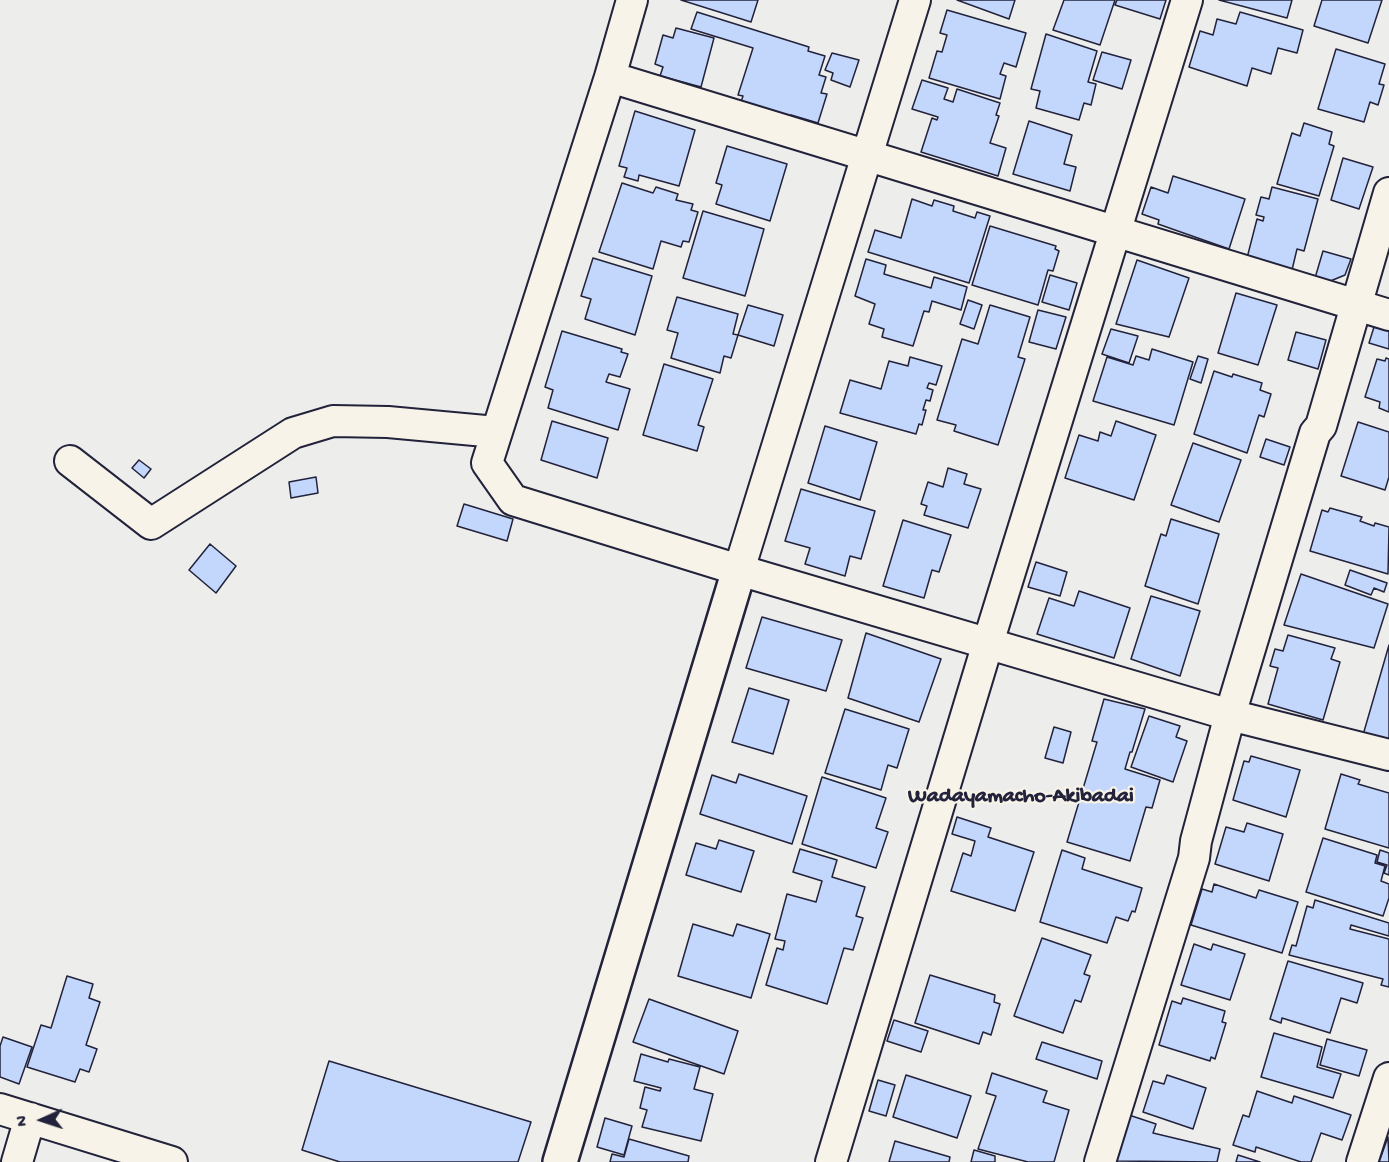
<!DOCTYPE html>
<html>
<head>
<meta charset="utf-8">
<style>
	body { margin:0 }
	#map { position:relative; width:1389px; height:1162px; overflow:hidden; background:#ededec; font-family:"Gochi Hand",sans-serif }
	canvas { display:block }
	.north { position:absolute; left:12px; top:1090px; width:60px; height:60px; -webkit-text-stroke:4px #f7f3e8; paint-order:stroke; rotate:267deg; font-size:16px; font-weight:700; line-height:24px; text-align:center; color:#22223b }
	.north::after { content:''; display:block; margin:auto; width:21px; height:27px; background:#22223b; clip-path:polygon(50% 0,100% 100%,50% 72%,0 100%) }
</style>
</head>
<body>
<div id="map">
<canvas width="1389" height="1162"></canvas>
<div class="north">N</div>
</div>
<script>
const ctx = document.querySelector('canvas').getContext('2d');
ctx.lineJoin = 'round';
function fillPath(path, color) {
  ctx.fillStyle = color;
  ctx.fill(path, 'evenodd');
}
function shape(rows) {
  const path = new Path2D();
  for (const r of rows) {
    path.moveTo(r[0], r[1]);
    for (let i = 2; i < r.length; i += 2) path.lineTo(r[i], r[i + 1]);
  }
  return path;
}
function stroke(path, color, width, dash) {
  ctx.strokeStyle = color;
  ctx.lineWidth = width;
  ctx.lineCap = dash ? 'butt' : 'round';
  ctx.setLineDash(dash || []);
  ctx.stroke(path);
}
function drawText(font, color, halo, rows, align = 'center') {
  ctx.font = font + ' "Gochi Hand",sans-serif';
  ctx.lineWidth = 4.5;
  ctx.setLineDash([]);
  ctx.textBaseline = 'middle';
  ctx.strokeStyle = halo;
  ctx.fillStyle = color;
  for (const [text, x, y, turn = 0] of rows) {
    ctx.save();
    ctx.translate(x, y);
    ctx.rotate((+turn || 0) * Math.PI / 180);
    ctx.textAlign = isNaN(turn) ? turn : align;
    if (halo) ctx.strokeText(text, 0, 0);
    ctx.fillText(text, 0, 0);
    ctx.restore();
  }
}
const building = shape([
	[681,0,758,0,751,22,681,0],
	[957,0,1015,0,1009,19,957,0],
	[1064,0,1115,0,1100,45,1053,30,1064,0],
	[1117,0,1166,0,1160,19,1115,5,1117,0],
	[1219,0,1292,0,1287,18,1219,0],
	[1322,0,1382,0,1368,43,1314,26,1322,0],
	[947,10,1026,33,1016,67,1004,63,1000,74,1006,76,1000,99,929,78,937,51,942,52,947,35,940,33,947,10],
	[697,12,809,47,808,51,825,56,819,75,826,77,821,93,827,94,818,123,791,115,791,117,741,102,743,96,738,95,753,48,691,29,697,12],
	[1240,12,1303,30,1297,53,1278,48,1271,74,1252,68,1247,86,1189,67,1200,31,1213,35,1217,19,1236,24,1240,12],
	[676,28,714,38,701,87,660,76,663,67,655,64,663,35,673,38,676,28],
	[1046,34,1097,51,1088,82,1096,84,1091,105,1084,103,1079,120,1036,108,1040,91,1031,89,1046,34],
	[1336,49,1385,64,1379,84,1384,85,1378,105,1370,102,1364,122,1318,109,1336,49],
	[1102,52,1131,60,1122,89,1093,80,1102,52],
	[832,53,859,60,850,87,831,80,833,73,825,70,832,53],
	[922,80,948,88,944,99,953,102,957,89,1000,103,996,115,999,116,990,143,1006,148,998,176,921,152,932,118,937,120,938,117,912,109,922,80],
	[635,111,695,130,679,186,639,175,638,181,624,177,627,168,619,166,635,111],
	[1029,121,1072,135,1064,164,1076,167,1070,191,1013,174,1029,121],
	[1304,123,1332,132,1329,144,1334,146,1319,196,1277,184,1292,133,1300,136,1304,123],
	[727,146,787,164,770,221,716,204,722,185,716,183,727,146],
	[1343,158,1373,167,1359,209,1331,200,1343,158],
	[1173,176,1245,199,1229,249,1158,224,1159,220,1142,214,1151,187,1168,193,1173,176],
	[622,183,653,193,656,187,678,194,676,200,693,204,691,210,698,212,689,242,683,241,681,247,661,241,653,269,599,252,622,183],
	[1272,187,1318,199,1304,251,1297,249,1292,270,1247,258,1257,219,1263,221,1264,217,1256,215,1261,197,1269,199,1272,187],
	[912,199,932,206,934,200,954,206,953,211,975,218,977,212,990,216,969,283,868,252,875,230,901,238,912,199],
	[703,211,764,229,745,296,683,278,703,211],
	[990,226,1056,246,1055,249,1059,251,1053,271,1048,270,1038,305,972,285,990,226],
	[1323,251,1351,259,1345,275,1328,282,1315,278,1323,251],
	[593,258,652,276,635,335,585,319,591,299,581,296,593,258],
	[866,259,886,265,884,274,931,288,934,277,967,287,961,310,932,301,929,312,924,311,913,346,882,337,884,329,869,324,875,304,855,296,866,259],
	[1137,260,1189,278,1169,337,1116,324,1137,260],
	[1050,275,1077,283,1069,310,1042,302,1050,275],
	[1236,293,1277,305,1258,365,1218,353,1236,293],
	[677,297,738,314,733,334,738,335,731,358,724,356,720,373,671,358,678,333,667,330,677,297],
	[968,300,982,305,974,329,960,324,968,300],
	[748,305,783,315,774,346,738,335,748,305],
	[990,305,1030,317,1018,357,1025,359,998,445,954,431,956,425,937,420,962,339,978,344,990,305],
	[1038,310,1066,317,1056,349,1029,342,1038,310],
	[1374,327,1389,331,1389,349,1369,343,1374,327],
	[1111,329,1138,336,1129,363,1102,354,1111,329],
	[562,331,622,349,621,352,628,354,620,377,609,374,606,382,630,389,618,430,548,408,553,390,545,387,562,331],
	[1296,332,1326,340,1318,369,1288,360,1296,332],
	[1152,349,1193,362,1174,425,1093,401,1107,357,1133,365,1136,356,1149,360,1152,349],
	[1198,356,1208,359,1201,383,1190,379,1198,356],
	[910,357,942,366,936,385,929,383,927,388,933,390,930,401,926,400,923,410,926,410,922,425,919,424,916,434,840,413,850,380,881,389,889,361,908,366,910,357],
	[1386,358,1389,359,1389,412,1379,408,1380,402,1365,397,1377,359,1385,361,1386,358],
	[664,364,713,379,698,425,704,427,697,451,643,435,664,364],
	[1214,371,1232,377,1233,374,1262,383,1260,390,1271,394,1264,417,1259,415,1247,453,1194,434,1214,371],
	[552,421,608,438,597,478,541,460,552,421],
	[1116,421,1156,435,1134,500,1065,478,1079,435,1098,441,1100,432,1111,436,1116,421],
	[1358,422,1389,432,1389,477,1385,490,1341,476,1358,422],
	[825,426,877,442,860,500,808,483,825,426],
	[1266,439,1290,447,1284,465,1260,457,1266,439],
	[1193,443,1241,460,1219,522,1171,505,1193,443],
	[139,460,151,469,144,478,132,468,139,460],
	[948,468,967,474,964,484,981,489,968,528,924,515,927,506,921,504,928,482,943,487,948,468],
	[316,477,318,493,291,498,289,482,316,477],
	[801,489,875,511,861,559,850,556,845,576,805,564,810,548,785,541,801,489],
	[464,504,513,519,507,541,457,526,464,504],
	[1330,508,1362,517,1360,521,1374,526,1375,523,1389,527,1388,574,1310,551,1322,510,1328,512,1330,508],
	[1171,519,1219,534,1198,604,1145,586,1161,534,1166,536,1171,519],
	[903,520,951,535,939,572,932,570,924,598,883,586,903,520],
	[210,544,236,566,216,593,189,570,210,544],
	[1036,562,1067,572,1060,596,1028,587,1036,562],
	[1350,570,1387,583,1384,592,1374,588,1371,595,1345,585,1350,570],
	[1301,574,1388,604,1374,648,1284,625,1301,574],
	[1079,591,1130,608,1114,658,1037,634,1049,598,1074,606,1079,591],
	[1151,596,1200,611,1180,676,1131,659,1151,596],
	[762,617,842,640,826,691,746,668,762,617],
	[866,633,941,659,919,722,848,698,866,633],
	[1288,635,1335,648,1331,659,1340,662,1323,720,1268,704,1278,668,1270,666,1275,649,1283,651,1288,635],
	[1389,645,1389,743,1363,735,1389,645],
	[749,688,789,700,773,754,732,742,749,688],
	[1104,699,1145,709,1132,752,1130,752,1125,769,1160,780,1152,808,1146,807,1130,861,1067,842,1097,742,1092,741,1104,699],
	[845,709,909,729,897,768,888,765,881,790,825,773,845,709],
	[1149,716,1180,726,1176,737,1187,741,1173,782,1131,767,1149,716],
	[1054,727,1071,732,1063,763,1045,758,1054,727],
	[1251,756,1300,770,1286,817,1233,800,1244,761,1249,762,1251,756],
	[739,774,807,796,792,844,700,814,712,775,736,783,739,774],
	[1341,774,1360,780,1358,784,1389,793,1389,848,1325,829,1341,774],
	[822,777,886,798,876,828,888,832,876,868,802,844,822,777],
	[957,817,991,828,988,837,1034,852,1015,911,951,891,963,853,971,856,975,841,952,834,957,817],
	[1247,823,1283,834,1269,881,1215,864,1226,827,1244,832,1247,823],
	[1323,838,1377,855,1375,863,1385,866,1381,881,1389,884,1389,898,1383,916,1306,892,1323,838],
	[719,840,754,851,741,892,686,875,696,843,716,849,719,840],
	[800,849,837,860,832,877,865,887,856,916,863,918,853,950,844,948,827,1004,766,985,777,948,783,950,785,941,775,939,787,894,816,902,822,881,793,872,800,849],
	[1062,850,1085,858,1082,869,1142,888,1135,912,1132,911,1128,921,1116,917,1107,943,1040,922,1062,850],
	[1380,850,1389,853,1389,875,1384,873,1387,865,1377,862,1380,850],
	[1214,884,1256,898,1259,890,1298,902,1282,953,1191,925,1202,889,1212,892,1214,884],
	[1315,900,1389,923,1389,936,1351,925,1350,929,1389,939,1389,987,1381,985,1383,979,1289,955,1292,945,1296,946,1307,906,1313,908,1315,900],
	[693,924,733,936,737,924,770,934,751,998,678,976,693,924],
	[1042,938,1091,955,1084,974,1090,976,1081,1002,1075,1000,1063,1033,1014,1016,1042,938],
	[1194,944,1211,950,1213,944,1245,954,1230,1000,1181,985,1194,944],
	[1288,961,1363,983,1357,1003,1341,998,1330,1033,1282,1018,1281,1023,1270,1019,1288,961],
	[930,975,995,995,994,1002,1000,1004,991,1035,983,1032,979,1044,915,1023,930,975],
	[67,976,93,984,89,998,100,1002,86,1045,97,1049,89,1072,80,1069,75,1082,27,1067,41,1025,51,1028,67,976],
	[1183,998,1225,1011,1222,1022,1226,1023,1215,1059,1211,1057,1210,1061,1159,1045,1172,1001,1181,1004,1183,998],
	[649,999,738,1031,724,1074,633,1042,649,999],
	[894,1020,928,1031,921,1052,887,1041,894,1020],
	[1274,1033,1322,1047,1317,1067,1341,1074,1333,1098,1261,1077,1274,1033],
	[3,1037,32,1047,19,1084,0,1077,0,1046,3,1037],
	[1327,1039,1367,1050,1359,1076,1320,1065,1327,1039],
	[1042,1042,1102,1061,1097,1079,1036,1059,1042,1042],
	[641,1054,668,1062,669,1059,700,1067,694,1089,713,1094,701,1141,642,1127,647,1110,640,1108,645,1087,660,1091,661,1088,634,1081,641,1054],
	[329,1061,531,1122,518,1162,340,1162,302,1150,329,1061],
	[992,1073,1047,1091,1043,1102,1069,1110,1054,1162,1028,1162,978,1149,996,1096,986,1093,992,1073],
	[906,1075,971,1096,957,1138,893,1117,906,1075],
	[1167,1075,1206,1088,1193,1129,1143,1112,1153,1081,1164,1084,1167,1075],
	[878,1080,895,1085,886,1116,869,1111,878,1080],
	[1257,1091,1292,1103,1294,1096,1351,1115,1342,1140,1321,1133,1311,1162,1301,1162,1256,1147,1255,1152,1233,1145,1243,1115,1249,1117,1257,1091],
	[1129,1115,1156,1124,1153,1133,1220,1149,1217,1162,1116,1161,1129,1115],
	[605,1118,632,1126,624,1155,597,1147,605,1118],
	[1388,1137,1389,1162,1379,1162,1388,1137],
	[629,1139,689,1156,688,1162,610,1162,612,1154,624,1157,629,1139],
	[895,1141,950,1157,949,1162,889,1162,895,1141],
	[974,1150,995,1156,995,1162,971,1162,974,1150],
	[1238,1155,1260,1162,1236,1162,1238,1155]
]);
const minor = shape([
	[632,0,610,77,487,463,513,500,739,570,1230,715,1389,755],
	[610,77,1389,315],
	[70,461,151,524,293,433,333,421,388,422,496,432],
	[739,570,915,0],
	[0,1109,172,1162],
	[17,1162,30,1118],
	[831,1162,988,643,1187,0],
	[1100,1162,1194,858,1196,841,1230,715,1315,433,1321,426,1389,193],
	[1362,1162,1389,1078]
]);
const tertiary = shape([
	[560,1162,739,570]
]);
const quarterNames = [
	["Wadayamacho-Akibadai",1021,798]
];
fillPath(building, '#c3d7fc');
stroke(building, '#22223b', 1.5);
stroke(minor, '#22223b', 34);
stroke(tertiary, '#22223b', 38);
stroke(minor, '#f7f3e8', 30);
stroke(tertiary, '#f7f3e8', 33);
drawText('bold 22px', '#22223b', '#f7f3e8', quarterNames);
</script>
</body>
</html>
